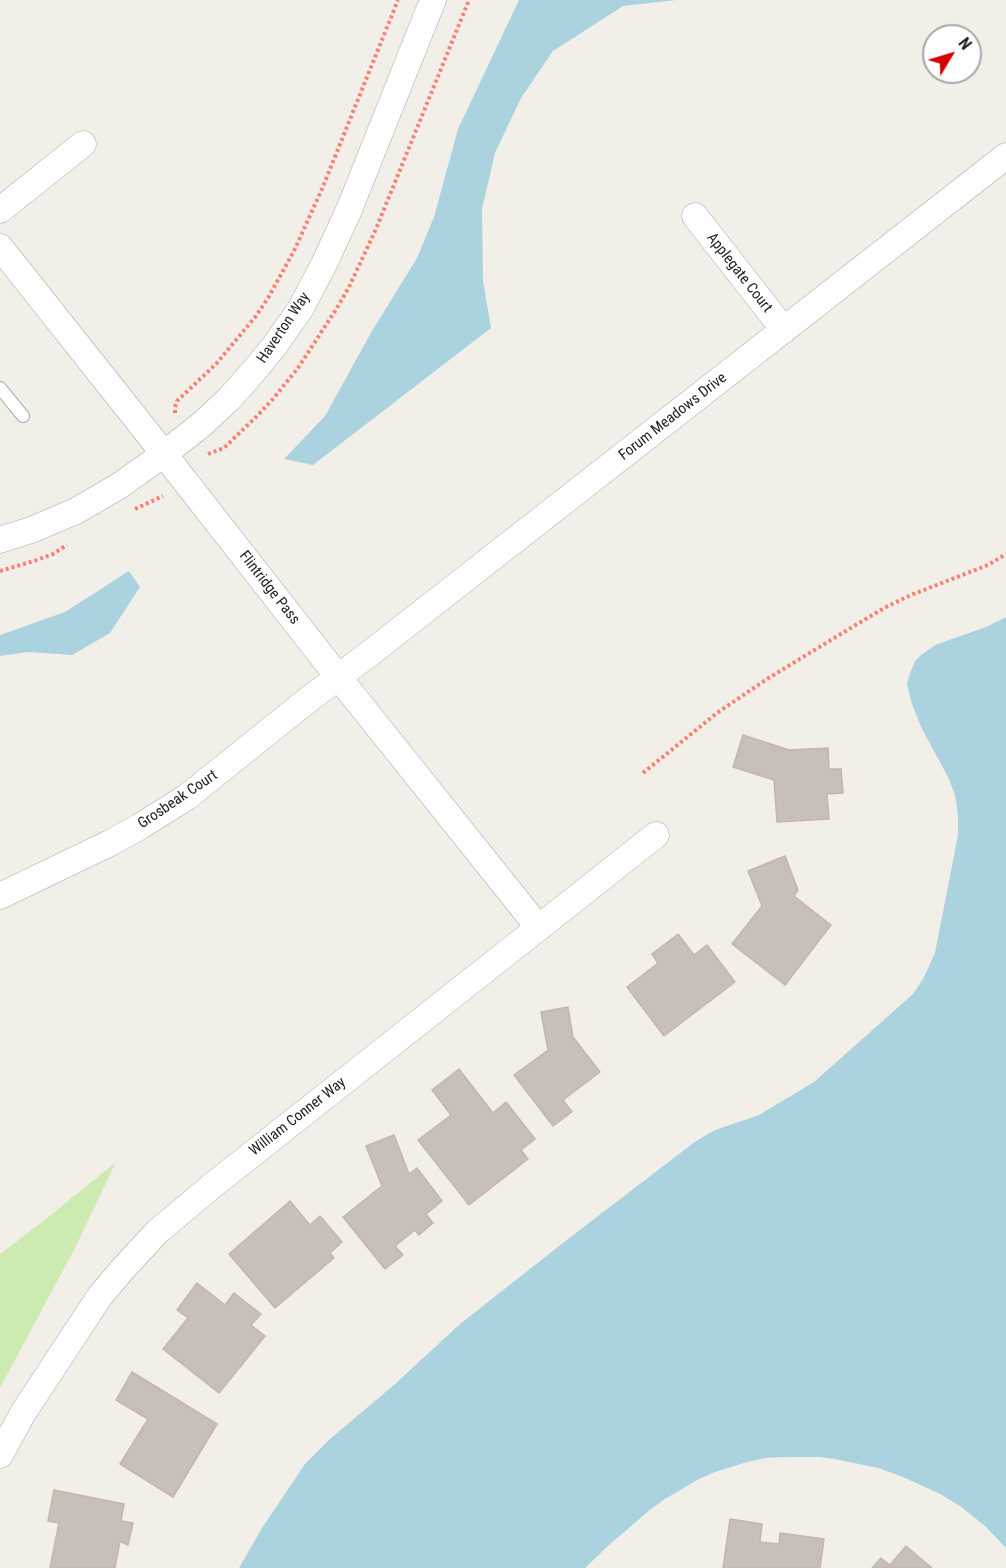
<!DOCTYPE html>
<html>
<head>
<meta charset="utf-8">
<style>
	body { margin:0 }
	#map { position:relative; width:1006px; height:1568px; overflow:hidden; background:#f2efe9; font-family:"Roboto Condensed",sans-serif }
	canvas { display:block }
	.north { position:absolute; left:922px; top:24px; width:60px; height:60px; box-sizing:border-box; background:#fff; border:2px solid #a7a7a7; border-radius:50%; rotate:52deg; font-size:16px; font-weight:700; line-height:24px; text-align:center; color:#222 }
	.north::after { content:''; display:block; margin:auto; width:21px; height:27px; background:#d40000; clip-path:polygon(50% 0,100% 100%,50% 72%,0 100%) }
</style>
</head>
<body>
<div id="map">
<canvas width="1006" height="1568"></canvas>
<div class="north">N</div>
</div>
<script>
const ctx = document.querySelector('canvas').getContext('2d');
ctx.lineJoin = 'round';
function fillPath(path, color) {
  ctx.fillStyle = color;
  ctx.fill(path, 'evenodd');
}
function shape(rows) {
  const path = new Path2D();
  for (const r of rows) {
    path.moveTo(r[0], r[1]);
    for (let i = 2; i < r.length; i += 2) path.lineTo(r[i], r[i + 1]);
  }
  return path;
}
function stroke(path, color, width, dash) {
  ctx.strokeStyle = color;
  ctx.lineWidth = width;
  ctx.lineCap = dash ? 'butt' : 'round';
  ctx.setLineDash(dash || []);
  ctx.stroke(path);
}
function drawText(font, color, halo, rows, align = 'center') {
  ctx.font = font + ' "Roboto Condensed",sans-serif';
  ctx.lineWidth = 6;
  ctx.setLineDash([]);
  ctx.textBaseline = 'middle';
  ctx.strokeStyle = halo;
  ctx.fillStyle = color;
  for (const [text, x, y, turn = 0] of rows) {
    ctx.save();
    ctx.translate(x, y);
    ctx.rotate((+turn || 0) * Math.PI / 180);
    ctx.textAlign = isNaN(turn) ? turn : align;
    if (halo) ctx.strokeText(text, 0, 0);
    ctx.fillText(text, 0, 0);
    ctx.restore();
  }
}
const grass = shape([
	[116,1162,75,1248,0,1388,0,1254,41,1223]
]);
const water = shape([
	[519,0,676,0,623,6,553,51,521,98,495,153,482,209,483,281,491,328,313,465,284,459,325,416,372,331,417,258,434,217,458,129],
	[129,571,140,587,110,633,72,655,28,652,0,656,0,635,65,612],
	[1006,617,1006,1548,985,1526,960,1506,940,1494,903,1477,878,1468,835,1459,819,1457,786,1457,766,1458,747,1462,715,1472,699,1479,665,1499,651,1509,609,1545,585,1568,239,1568,262,1528,305,1464,330,1439,395,1384,460,1324,568,1239,696,1141,715,1130,759,1115,814,1082,913,994,923,979,935,953,958,835,958,815,955,795,948,777,921,727,911,701,907,684,909,676,915,661,921,655,935,645,986,627]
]);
const building = shape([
	[743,735,789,750,828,748,829,769,841,769,843,793,827,794,829,819,777,822,774,780,733,767,743,735],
	[785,856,798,890,794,896,831,925,785,985,732,944,762,906,748,871,785,856],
	[678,934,694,955,707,945,735,982,664,1036,627,987,658,963,652,954,678,934],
	[568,1007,573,1037,600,1072,563,1100,572,1112,553,1126,514,1075,548,1050,541,1012,568,1007],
	[459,1069,493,1113,506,1102,535,1139,521,1150,528,1159,469,1205,418,1140,451,1115,432,1090,459,1069],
	[394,1135,409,1174,417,1168,442,1201,426,1214,433,1223,419,1235,415,1230,395,1246,403,1255,385,1269,343,1217,382,1186,366,1146,394,1135],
	[290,1201,310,1225,320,1216,342,1242,330,1253,334,1258,275,1308,229,1254,290,1201],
	[197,1283,225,1305,234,1293,261,1314,251,1325,265,1336,219,1393,163,1349,188,1318,177,1310,197,1283],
	[132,1372,217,1424,173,1497,120,1464,148,1419,116,1400,132,1372],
	[54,1490,124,1504,121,1521,133,1523,128,1545,120,1541,115,1568,50,1568,59,1523,48,1521,54,1490],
	[730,1519,762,1524,760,1542,779,1544,780,1533,824,1539,820,1568,723,1568,730,1519],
	[906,1546,932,1568,872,1568,881,1558,890,1565,906,1546]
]);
const path = shape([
	[175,413,175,407,177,401,217,363,256,316,268,298,294,251,322,189,398,0],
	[208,454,224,448,256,417,273,399,298,368,337,308,349,287,376,229,469,0],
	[135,509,163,496],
	[0,571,34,561,53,554,67,545],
	[643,773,717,713,767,679,849,629,886,607,911,595,988,565,1006,554]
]);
const service = shape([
	[0,388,23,416]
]);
const minor = shape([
	[0,210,83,144],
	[695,216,784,330],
	[0,247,142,426,339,678,539,928],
	[0,540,31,530,76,511,119,486,164,454,201,425,229,399,253,372,275,345,301,308,324,264,349,210,433,0],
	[0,896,110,843,139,827,187,797,304,703,369,654,1006,156],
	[0,1455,23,1413,100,1296,121,1271,157,1232,213,1185,656,835]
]);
const streetNames = [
	["Applegate Court",739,273,52],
	["Haverton Way",284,328,-56],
	["Forum Meadows Drive",673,417,-38],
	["Flintridge Pass",269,588,52],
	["Grosbeak Court",178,800,-34],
	["William Conner Way",298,1117,-38]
];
fillPath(grass, '#cdebb0');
fillPath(water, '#aad3df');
fillPath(building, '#c7bfb8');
stroke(building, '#c4b6ab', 1.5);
stroke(service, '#a9a9a9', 14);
stroke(minor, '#a9a9a9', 27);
stroke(path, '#fa8072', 4, [3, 3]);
stroke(service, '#fff', 12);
stroke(minor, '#fff', 26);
drawText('15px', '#222', '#fff', streetNames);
</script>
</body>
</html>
